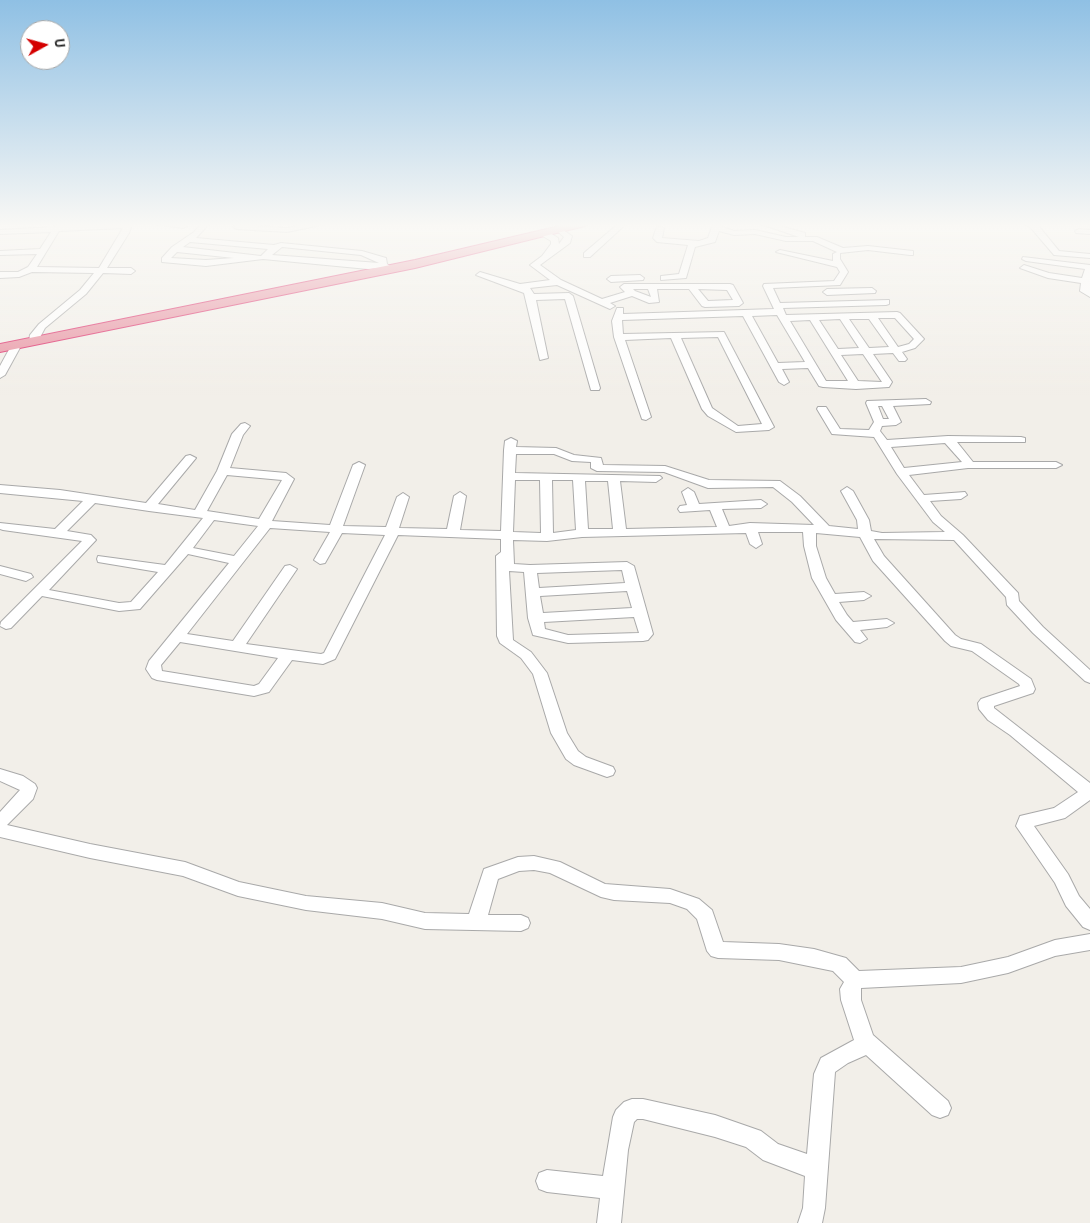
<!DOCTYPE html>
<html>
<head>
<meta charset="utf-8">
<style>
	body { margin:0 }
	#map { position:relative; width:1090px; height:1223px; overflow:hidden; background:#f2efe9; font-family:"Alegreya Sans",sans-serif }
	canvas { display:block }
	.north { position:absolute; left:20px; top:20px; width:50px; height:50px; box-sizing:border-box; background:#fff; border:1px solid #a7a7a7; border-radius:50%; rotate:83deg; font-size:14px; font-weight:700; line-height:20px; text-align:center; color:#222 }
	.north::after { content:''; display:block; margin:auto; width:18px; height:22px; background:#d40000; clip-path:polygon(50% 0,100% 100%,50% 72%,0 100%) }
</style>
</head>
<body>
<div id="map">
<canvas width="1090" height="1223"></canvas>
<div class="north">U</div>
</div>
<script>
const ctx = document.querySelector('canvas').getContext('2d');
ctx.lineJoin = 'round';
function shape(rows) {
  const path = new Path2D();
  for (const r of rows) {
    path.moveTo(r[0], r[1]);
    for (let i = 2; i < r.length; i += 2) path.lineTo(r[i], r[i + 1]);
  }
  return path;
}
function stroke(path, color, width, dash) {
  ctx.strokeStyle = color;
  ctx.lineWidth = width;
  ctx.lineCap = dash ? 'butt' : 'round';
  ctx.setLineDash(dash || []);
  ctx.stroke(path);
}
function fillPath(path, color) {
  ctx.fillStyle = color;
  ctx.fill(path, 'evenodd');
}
const minor = shape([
	[56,224,64,224,62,226,132,224,129,233,107,268,131,268,135,271,131,274,103,273,86,294,45,328,37,343,34,344,29,341,30,335,39,324,80,290,94,273,32,272,19,277,0,278,0,272,18,272,28,267,37,254,0,255,0,251,40,249,51,232,0,234,0,230,54,227,56,224],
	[123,228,99,268,37,267,59,231,123,228],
	[156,224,184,224,187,226,183,228,156,224],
	[201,224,209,224,196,238,274,245,281,243,362,251,386,258,387,264,395,269,391,272,382,268,368,269,263,259,206,266,162,262,162,258,172,247,194,232,201,224],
	[190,242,268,249,261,256,183,247,190,242],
	[282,247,361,255,379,263,272,255,282,247],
	[177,252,234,258,206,260,171,258,177,252],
	[309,224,325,224,287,232,237,229,233,227,237,225,287,228,309,224],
	[618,224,626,224,590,257,584,257,584,253,618,224],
	[713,224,721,224,720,226,734,231,755,230,786,237,799,237,761,224,773,224,805,233,805,237,817,237,843,248,868,246,913,251,913,255,910,255,868,250,840,253,840,259,848,272,840,285,773,288,780,303,889,300,889,304,886,305,783,308,786,315,897,312,900,313,924,339,915,348,902,352,907,359,905,361,899,361,893,353,873,354,892,382,889,387,856,389,823,387,819,386,808,368,782,369,789,382,784,385,779,382,743,316,622,320,623,334,724,332,774,427,769,430,736,432,708,416,702,409,671,338,625,340,651,417,646,420,642,419,614,337,612,321,617,308,623,308,623,314,774,309,763,286,764,284,834,281,840,272,837,267,776,252,780,250,833,261,833,254,837,252,813,241,786,241,755,234,734,235,719,231,715,242,695,247,686,278,661,280,661,276,679,274,688,245,657,242,653,238,657,226,664,228,662,238,699,241,708,238,713,224],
	[777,315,805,362,778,363,752,316,777,315],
	[878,318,895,318,914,339,909,344,898,347,878,318],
	[840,319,859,348,838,349,819,320,840,319],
	[849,319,869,319,889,347,869,348,849,319],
	[810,320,848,381,826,381,790,321,810,320],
	[718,337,762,424,738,426,712,408,681,338,718,337],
	[863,354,882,382,858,381,841,355,863,354],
	[1025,224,1037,224,1059,251,1090,254,1090,258,1054,255,1031,228,1025,224],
	[560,228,572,236,570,243,540,265,561,280,602,299,625,292,620,287,624,284,730,284,733,285,743,303,739,306,705,307,702,306,689,289,657,289,659,302,649,303,632,296,610,303,615,306,610,309,557,285,530,288,534,294,569,293,573,296,600,388,599,390,591,390,565,299,536,300,548,358,540,360,524,293,476,275,480,272,520,284,550,280,530,265,542,256,551,244,551,241,541,235,541,231,547,231,558,238,559,244,564,237,556,230,560,228],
	[633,289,648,289,651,297,635,291,633,289],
	[698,289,727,290,733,300,708,301,698,289],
	[1079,229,1090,230,1090,234,1076,233,1075,231,1079,229],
	[1023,257,1090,265,1090,297,1080,291,1081,283,1048,278,1020,268,1024,265,1049,273,1082,278,1085,269,1026,261,1022,259,1023,257],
	[640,275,644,278,643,280,611,282,607,279,611,276,640,275],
	[872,288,876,291,875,293,827,295,823,292,827,289,872,288],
	[17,341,22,344,5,375,0,378,0,366,12,344,17,341],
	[926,399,931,402,930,404,893,406,901,422,896,425,882,426,880,431,887,440,948,436,1021,437,1025,438,1025,442,957,442,973,462,1056,462,1062,465,1056,468,968,468,909,475,924,495,965,492,967,495,961,499,930,501,941,516,963,535,1018,593,1019,601,1043,627,1090,670,1090,683,1085,681,1033,633,1007,605,1006,597,954,540,874,539,884,556,955,635,961,639,981,644,1031,679,1035,689,1033,693,994,706,994,708,1090,783,1090,800,1065,818,1034,826,1068,874,1079,896,1090,909,1090,930,1083,927,1066,906,1055,883,1016,826,1020,816,1054,808,1078,792,1010,735,988,720,979,709,978,703,981,699,1020,686,1019,684,972,651,951,646,945,641,873,561,860,537,816,533,816,546,826,578,835,594,864,592,871,596,864,600,839,602,847,615,853,622,887,619,894,623,887,627,860,630,867,639,860,643,855,642,836,620,812,578,804,546,803,532,758,532,762,544,756,548,750,544,746,533,582,537,547,541,513,540,514,564,530,565,627,562,634,566,653,634,648,640,643,641,568,643,533,635,528,618,524,572,509,571,513,640,531,652,547,673,567,733,578,751,586,757,613,767,615,771,613,775,607,777,574,765,566,759,551,733,533,674,521,658,500,643,497,636,496,556,501,552,501,539,398,535,335,659,323,664,292,660,269,692,254,696,157,680,152,678,146,669,149,661,229,563,188,554,140,609,119,611,42,596,11,628,6,629,0,626,1,622,82,541,3,530,0,529,0,523,55,529,83,501,0,493,0,485,60,490,146,503,186,456,190,455,196,458,158,504,195,510,217,471,232,434,241,424,245,423,250,426,243,435,230,468,286,473,294,479,272,521,330,525,353,465,359,462,365,465,343,526,386,527,397,497,403,493,409,497,399,528,447,529,454,496,460,492,466,496,460,530,501,531,504,450,505,441,511,438,517,441,516,447,556,448,574,455,601,458,603,465,665,466,709,480,780,481,800,496,829,526,858,529,857,520,841,491,847,487,853,491,869,520,871,531,882,533,945,532,933,522,897,474,874,437,832,434,817,409,818,407,826,407,840,429,869,430,874,422,866,403,867,401,926,399],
	[878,406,882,406,889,419,883,419,878,406],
	[945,443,962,462,904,468,891,447,945,443],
	[516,454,554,454,572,461,591,462,591,468,597,471,664,472,708,488,773,487,792,502,814,525,750,523,729,526,722,509,761,508,767,504,761,500,699,504,694,492,688,488,682,492,687,505,680,506,678,509,680,512,710,510,717,527,626,529,620,481,656,482,662,478,660,476,515,473,516,454],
	[227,475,282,480,259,519,207,511,227,475],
	[515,480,540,480,541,533,513,532,515,480],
	[552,480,573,480,576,530,553,533,552,480],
	[585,481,608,481,613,529,588,529,585,481],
	[95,503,149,511,203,518,165,565,98,556,97,559,98,562,158,572,131,602,119,603,49,590,96,540,91,535,67,531,95,503],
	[214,520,258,526,234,556,193,548,214,520],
	[270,528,330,532,314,560,320,564,325,563,342,533,385,535,324,653,321,654,246,644,297,569,290,565,285,566,233,641,187,634,270,528],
	[622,570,625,583,539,588,537,573,622,570],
	[627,591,632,608,543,613,540,596,627,591],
	[634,617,639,633,568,635,545,629,544,622,634,617],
	[180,642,278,658,259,684,254,686,162,671,161,665,180,642],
	[0,566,31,574,33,577,26,581,0,574,0,566],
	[0,769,23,776,35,784,37,788,33,799,7,825,90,844,185,862,239,882,306,896,382,903,425,913,469,914,484,869,518,857,534,856,560,862,605,884,670,889,699,899,712,910,723,942,779,944,814,949,846,958,859,971,961,967,1008,957,1055,940,1090,934,1090,950,1055,956,1008,973,961,983,861,988,861,1000,873,1035,948,1101,951,1108,948,1115,940,1118,932,1115,866,1055,848,1063,835,1072,825,1208,822,1223,798,1223,803,1208,805,1176,763,1160,746,1147,715,1137,643,1119,637,1119,634,1122,628,1150,621,1223,597,1223,600,1198,547,1192,539,1189,536,1181,539,1173,547,1170,603,1176,613,1117,616,1110,624,1102,632,1099,643,1099,715,1115,761,1131,778,1144,807,1154,814,1074,821,1058,854,1040,841,1000,840,989,844,982,833,971,779,960,718,958,711,956,707,951,697,919,687,909,670,903,614,900,601,897,550,873,534,870,519,871,498,879,488,915,521,915,528,918,530,923,528,928,521,931,425,929,382,919,306,910,238,896,183,876,90,858,0,837,0,812,20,790,0,781,0,769]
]);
const highway = shape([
	[568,224,587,224,585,226,415,268,0,352,0,344,415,260,568,224]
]);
stroke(minor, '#a9a9a9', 2);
stroke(highway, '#dc2a67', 2);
fillPath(minor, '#fff');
fillPath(highway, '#e892a2');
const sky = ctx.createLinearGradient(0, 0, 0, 395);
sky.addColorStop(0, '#8fc0e4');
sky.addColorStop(0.57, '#f9f8f5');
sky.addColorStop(1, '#f9f8f500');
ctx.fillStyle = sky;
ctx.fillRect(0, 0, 1090, 395);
</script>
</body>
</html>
